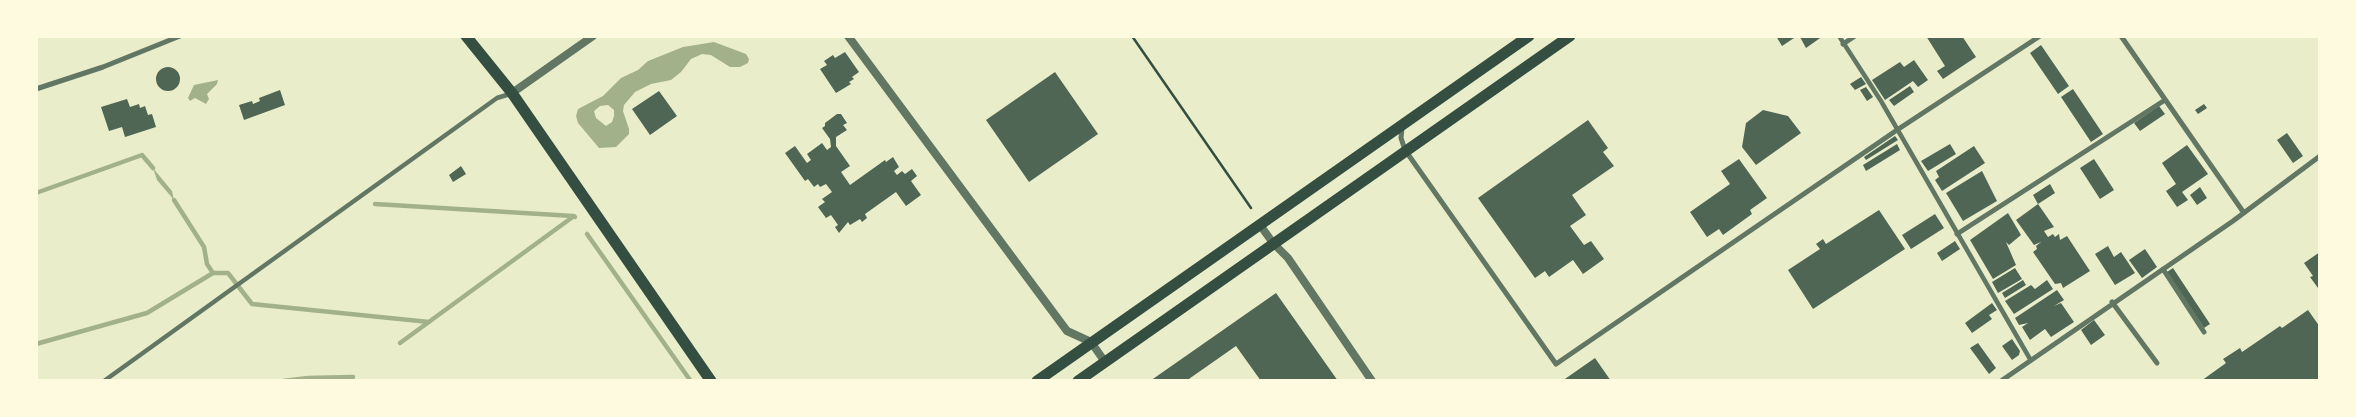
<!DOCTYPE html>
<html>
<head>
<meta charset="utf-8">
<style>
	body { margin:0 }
	#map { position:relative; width:2356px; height:417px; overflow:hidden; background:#e9edc9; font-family:"Noto Sans",sans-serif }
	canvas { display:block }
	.frame { position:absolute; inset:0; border:38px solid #fefae0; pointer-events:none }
</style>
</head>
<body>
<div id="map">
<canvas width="2356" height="417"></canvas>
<div class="frame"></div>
</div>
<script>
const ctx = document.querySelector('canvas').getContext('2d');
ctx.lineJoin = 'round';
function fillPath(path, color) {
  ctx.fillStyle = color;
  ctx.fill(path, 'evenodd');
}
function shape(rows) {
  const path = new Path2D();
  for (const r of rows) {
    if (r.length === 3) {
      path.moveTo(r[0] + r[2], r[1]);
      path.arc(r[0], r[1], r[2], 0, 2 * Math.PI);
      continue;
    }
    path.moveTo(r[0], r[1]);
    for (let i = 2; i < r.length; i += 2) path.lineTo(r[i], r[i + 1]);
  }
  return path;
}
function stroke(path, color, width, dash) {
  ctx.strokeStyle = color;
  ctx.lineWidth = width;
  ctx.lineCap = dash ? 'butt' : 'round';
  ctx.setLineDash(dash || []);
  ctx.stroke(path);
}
const water = shape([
	[714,42,746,54,749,59,748,63,740,67,730,67,711,55,702,54,691,59,681,72,671,80,651,84,635,92,624,105,623,111,629,129,629,134,616,147,599,148,578,123,576,116,578,109,603,96,621,78,638,70,648,61,683,47],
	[608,105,614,110,614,116,612,122,606,126,596,118,594,111,600,106],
	[218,80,217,84,207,94,209,99,206,104,195,98,190,101,188,98,194,85],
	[153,168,172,191,174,200,157,180]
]);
const stream = shape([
	[36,193,142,155,153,168],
	[174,200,204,247,207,264,213,273,228,273,252,304,429,322],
	[375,204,573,216],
	[587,234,690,380],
	[400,343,574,216,575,217],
	[36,344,147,313,213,273],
	[283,381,308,378,353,377]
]);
const building = shape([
	[1776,36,1797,36,1782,46],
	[1801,36,1823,36,1806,48,1800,37],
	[1926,36,1962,36,1976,57,1943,79,1937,71,1945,66],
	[2041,45,2069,86,2058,94,2030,53],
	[845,52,859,72,852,77,854,79,849,82,851,84,836,93,820,69,827,65,824,61,833,55,835,58],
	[1914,60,1928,80,1918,87,1913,81,1885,100,1872,80,1900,62,1904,67],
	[168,79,12],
	[1055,72,1098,134,1029,182,986,120],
	[1861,77,1866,84,1855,90,1850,84],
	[1910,86,1914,92,1894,106,1889,100],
	[1866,87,1873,97,1867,101,1860,90],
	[2073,89,2103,134,2091,142,2061,97],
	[280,90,285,105,244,120,239,105,252,101,253,104,260,101,259,98],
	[659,91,677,116,650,135,632,109],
	[127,99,130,107,139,104,140,108,145,106,148,115,152,114,156,127,125,137,122,127,109,131,101,107],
	[2204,104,2207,108,2198,114,2195,110],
	[2159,106,2165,114,2140,131,2134,123],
	[1763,110,1788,116,1801,133,1756,165,1742,147,1746,123],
	[837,114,841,114,847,123,843,125,847,130,836,137,836,146,850,166,841,172,850,185,885,160,886,162,893,157,899,167,894,171,897,175,902,171,905,174,912,169,917,176,911,181,921,195,906,206,896,192,865,214,867,218,862,222,860,219,850,225,848,222,839,233,835,227,838,225,831,215,826,218,818,207,825,202,822,199,832,192,826,184,820,187,818,184,814,187,808,179,805,181,785,153,795,146,807,163,811,160,807,154,822,143,827,150,831,147,830,139,822,128,825,126,825,123],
	[1588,120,1608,148,1603,152,1614,166,1572,195,1586,215,1570,226,1584,245,1591,241,1604,259,1583,274,1573,260,1549,277,1545,271,1535,278,1478,198],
	[2287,133,2303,156,2293,163,2277,140],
	[1895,136,1898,140,1866,160,1864,157],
	[1897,144,1900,150,1866,171,1863,165],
	[1950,144,1956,154,1928,171,1921,161],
	[2187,145,2208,174,2182,192,2188,200,2177,207,2166,191,2176,184,2162,163],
	[1974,146,1985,163,1942,191,1935,180,1939,177,1936,171],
	[1739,159,1767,198,1750,210,1752,214,1723,235,1719,229,1707,237,1690,212,1730,184,1721,171],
	[2094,159,2114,190,2100,199,2080,168],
	[461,166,466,174,453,182,449,175],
	[1982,171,1997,201,1963,221,1946,193],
	[2050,184,2055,193,2038,204,2033,195],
	[2200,187,2207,198,2197,205,2190,195],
	[2038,204,2054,227,2044,231,2048,237,2053,234,2055,237,2059,234,2060,240,2067,236,2090,271,2063,288,2061,283,2055,284,2033,252,2037,249,2036,246,2041,242,2034,245,2016,220],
	[1879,210,1905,249,1813,309,1788,270,1820,249,1816,244,1823,239,1826,244],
	[2008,213,2021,235,2009,245,2006,242,2016,265,1993,279,1970,240],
	[1935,214,1944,228,1911,249,1902,235],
	[1955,241,1960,249,1942,261,1937,253],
	[2108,246,2114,257,2121,252,2135,273,2115,285,2095,254],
	[2145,249,2157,267,2142,278,2129,260],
	[2320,252,2320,287,2318,288,2310,277,2313,276,2304,263],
	[2015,268,2022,279,1998,293,1992,282],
	[2173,268,2210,324,2204,328,2167,272],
	[2023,280,2026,285,2005,298,2002,293],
	[2047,280,2053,289,2014,314,2005,301,2031,285,2035,289],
	[2057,290,2064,300,2054,306,2061,303,2074,322,2051,337,2045,329,2030,340,2022,327,2028,323,2019,325,2015,318],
	[1276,293,1338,381,1261,381,1236,346,1186,381,1150,381],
	[1992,303,1997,310,1989,315,1992,319,1972,333,1965,323],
	[2308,310,2320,327,2320,381,2201,381,2226,363,2223,359,2240,348,2242,352,2280,326,2282,328],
	[2094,320,2105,335,2091,345,2081,330],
	[2012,339,2020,351,2019,355,2012,360,2002,346],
	[1978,343,1996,368,1989,374,1970,348],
	[1595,358,1611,381,1562,381]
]);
const path = shape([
	[1132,36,1251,208]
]);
const pedestrian = shape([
	[1839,36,1881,101,2030,359],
	[104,381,497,98,510,94]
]);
const minor = shape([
	[2121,36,2244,213],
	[1843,44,1855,36],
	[36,89,103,67,180,36],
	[1402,128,1401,138,1405,150,1556,364,1897,130,2040,36],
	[1957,234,2165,100],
	[2163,269,2204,332],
	[2112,302,2157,363],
	[2001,381,2233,221,2320,156]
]);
const tertiary = shape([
	[848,36,1067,331,1091,342,1105,362],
	[512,93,593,36],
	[1260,225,1273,243,1288,258,1372,381]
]);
const trunk = shape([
	[466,36,512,93,711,381],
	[1037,381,1529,36],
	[1078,381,1570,36]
]);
fillPath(water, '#a3b18a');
stroke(stream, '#a3b18a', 4.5);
fillPath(building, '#4f6655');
stroke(path, '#344e41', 2.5);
stroke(pedestrian, '#617663', 4.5);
stroke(minor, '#617663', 5);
stroke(tertiary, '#617663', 8);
stroke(trunk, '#344e41', 11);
</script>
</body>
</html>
